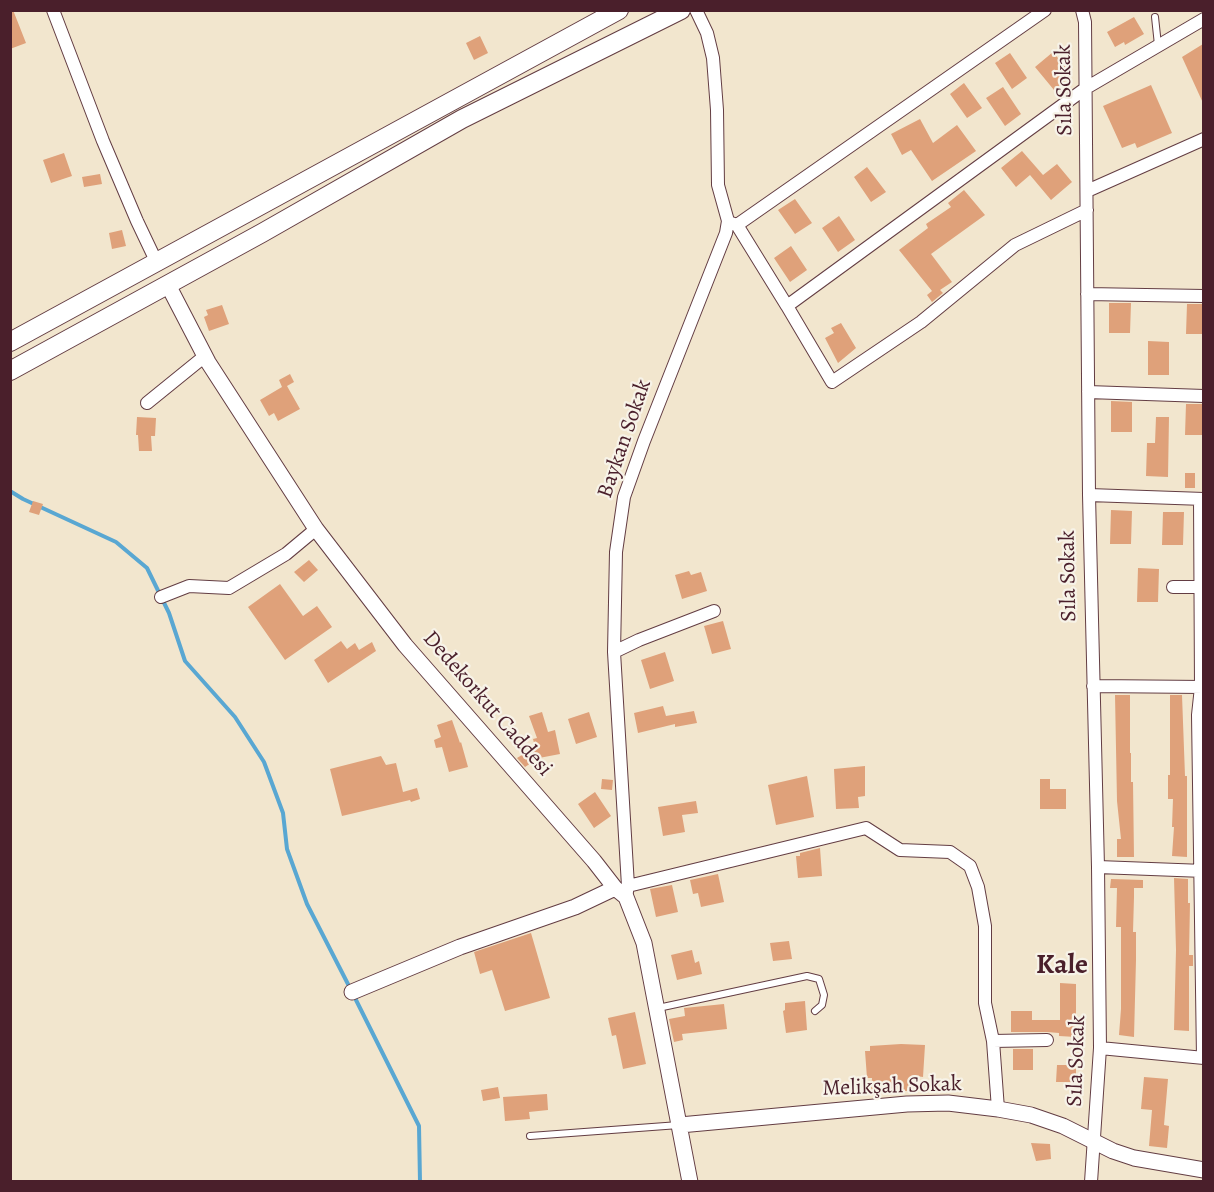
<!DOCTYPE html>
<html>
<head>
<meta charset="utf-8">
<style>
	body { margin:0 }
	#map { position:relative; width:1214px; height:1192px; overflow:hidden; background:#f2e6ce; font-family:Alegreya,serif }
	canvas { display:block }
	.frame { position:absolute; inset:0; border:12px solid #4a1f2b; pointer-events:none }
</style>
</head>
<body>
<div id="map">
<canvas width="1214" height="1192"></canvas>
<div class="frame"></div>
</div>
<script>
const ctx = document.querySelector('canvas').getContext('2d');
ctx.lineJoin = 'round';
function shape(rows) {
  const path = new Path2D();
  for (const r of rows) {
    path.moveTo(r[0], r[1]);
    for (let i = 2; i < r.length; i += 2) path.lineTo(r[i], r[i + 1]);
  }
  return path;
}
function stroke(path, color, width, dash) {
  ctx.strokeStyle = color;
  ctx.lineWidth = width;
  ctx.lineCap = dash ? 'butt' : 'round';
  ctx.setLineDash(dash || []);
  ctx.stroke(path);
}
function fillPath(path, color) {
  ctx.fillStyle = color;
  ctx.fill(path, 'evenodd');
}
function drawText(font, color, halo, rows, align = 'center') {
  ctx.font = font + ' Alegreya,serif';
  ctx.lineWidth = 4.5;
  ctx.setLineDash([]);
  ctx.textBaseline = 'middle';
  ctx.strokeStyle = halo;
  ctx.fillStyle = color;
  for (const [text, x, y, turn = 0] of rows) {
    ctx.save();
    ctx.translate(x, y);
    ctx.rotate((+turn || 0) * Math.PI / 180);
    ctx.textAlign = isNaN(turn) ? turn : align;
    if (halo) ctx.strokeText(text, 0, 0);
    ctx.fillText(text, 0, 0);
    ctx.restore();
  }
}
const stream = shape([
	[10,491,23,499,116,542,147,568,169,613,185,661,235,717,264,762,283,813,287,849,307,904,351,990],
	[354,996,419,1126,420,1182]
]);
const building = shape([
	[10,10,13,10,26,43,10,49],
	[1134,17,1144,34,1125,45,1124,42,1115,47,1107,32],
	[480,36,488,53,474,60,466,43],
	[1203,44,1203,103,1182,57],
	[1053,52,1072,75,1054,90,1035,67],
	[1010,53,1027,78,1012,89,995,63],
	[964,83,982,108,967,118,950,94],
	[1151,85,1172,133,1137,148,1135,143,1122,148,1103,106],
	[1003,87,1021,114,1005,126,986,98],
	[920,119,933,143,957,125,976,151,932,181,911,150,902,155,891,134],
	[1022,151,1043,175,1057,164,1072,182,1051,200,1030,175,1016,187,1001,168],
	[64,153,72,176,51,183,43,160],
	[867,167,886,192,871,202,854,177],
	[100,174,102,184,84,187,82,177],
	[964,190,985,215,931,254,952,282,940,290,943,293,932,302,927,295,932,291,899,250,928,228,926,224,951,207,948,203],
	[795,199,812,223,795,234,778,210],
	[839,216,855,240,838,252,822,228],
	[122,230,126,246,112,249,109,233],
	[791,246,807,270,790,282,774,258],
	[1109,303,1131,303,1130,333,1109,333],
	[1187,304,1203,304,1203,334,1186,334],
	[222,305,229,324,209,331,204,317,208,315,206,310],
	[841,323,856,348,838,363,825,338,834,333,831,328],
	[1148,341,1169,342,1169,375,1148,375],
	[290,374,294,382,287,386,300,409,278,421,274,413,269,416,260,400,282,387,279,380],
	[1111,401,1132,402,1132,432,1111,432],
	[1186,404,1203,404,1203,435,1185,435],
	[137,417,156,418,155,436,151,436,152,451,139,451,138,435,136,435],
	[1156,417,1169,417,1168,477,1146,476,1147,443,1155,443],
	[1185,473,1195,473,1195,488,1185,488],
	[33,501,43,504,39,515,29,512],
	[1111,510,1132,511,1131,544,1110,544],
	[1163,512,1184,512,1183,545,1162,545],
	[309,560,318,570,304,582,294,572],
	[1138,568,1159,569,1158,602,1137,602],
	[689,571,691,575,701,572,707,591,682,599,675,575],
	[280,584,303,616,317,606,332,627,285,660,248,607],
	[723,621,731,649,712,654,704,626],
	[341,641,347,649,355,643,359,650,372,642,376,651,328,683,314,660],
	[665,652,674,681,650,689,641,660],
	[1115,695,1130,695,1130,753,1131,753,1131,782,1133,782,1134,857,1117,857,1117,839,1121,839,1117,801],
	[1170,695,1182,695,1185,776,1187,776,1187,857,1172,856,1174,827,1172,827,1173,799,1168,799,1168,775,1170,775],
	[663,706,666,716,694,711,697,723,675,727,675,724,638,733,634,713],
	[542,712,548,732,555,730,560,754,539,758,525,767,517,758,535,747,533,739,537,738,529,716],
	[589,712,597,737,576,744,568,719],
	[452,720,460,743,461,742,468,767,449,772,442,747,436,748,434,740,441,737,437,725],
	[381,756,386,765,396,763,403,792,417,788,420,799,411,802,410,800,342,816,330,769],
	[865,766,865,796,858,797,859,808,836,809,834,769],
	[807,776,814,817,776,825,768,785],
	[602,779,613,780,612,790,601,789],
	[1040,779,1050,779,1050,789,1066,789,1066,809,1040,809],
	[595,792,611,816,594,828,578,804],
	[696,801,698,813,682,815,685,832,663,836,658,807],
	[820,848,822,876,798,878,796,856,800,856,800,853],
	[718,874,724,902,701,907,698,893,693,894,690,880],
	[1174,878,1188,879,1188,903,1190,903,1189,955,1193,955,1193,966,1189,966,1189,1031,1174,1030,1176,950],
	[1111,879,1143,880,1143,888,1134,888,1134,897,1133,932,1136,932,1136,960,1134,1037,1119,1035,1121,1009,1121,927,1116,927,1117,888,1110,888],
	[672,885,678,912,656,917,650,889],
	[531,933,550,998,505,1011,492,970,480,974,474,952],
	[789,941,792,959,773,961,770,943],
	[692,950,695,963,699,961,702,974,677,980,671,955],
	[1060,983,1076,984,1076,1037,1059,1036,1059,1033,1047,1032,1011,1032,1011,1011,1032,1011,1032,1020,1060,1020],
	[805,1001,807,1030,786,1033,783,1011,785,1010,785,1003],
	[724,1004,727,1029,682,1034,683,1040,674,1042,669,1019,685,1016,684,1008],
	[635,1012,646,1064,623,1069,616,1035,612,1036,608,1018],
	[901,1044,925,1045,923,1077,916,1076,915,1088,907,1088,907,1091,895,1091,895,1093,871,1093,872,1078,867,1078,865,1051,870,1051,870,1046],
	[1013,1049,1033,1049,1033,1070,1013,1070],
	[1057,1065,1076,1065,1076,1082,1056,1082],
	[1144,1077,1168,1079,1164,1125,1169,1126,1167,1148,1149,1146,1152,1110,1141,1109],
	[498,1087,500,1098,483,1101,481,1090],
	[547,1094,548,1110,529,1112,530,1119,505,1121,503,1097],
	[1031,1143,1050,1144,1051,1159,1036,1161]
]);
const service = shape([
	[1155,17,1158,45],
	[658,1008,807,976,819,979,824,995,822,1005,815,1011],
	[530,1136,679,1125]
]);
const minor = shape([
	[53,10,103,141,137,221,156,261],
	[1082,10,1085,22,1089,495,1098,867,1100,1048,1091,1182],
	[1087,191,1204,139],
	[731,223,737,225,1045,10],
	[737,225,787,306,1086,88,1204,19],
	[1087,294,1204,296],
	[787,306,832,382,921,322,1015,245,1087,210],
	[1088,392,1204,396],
	[147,403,205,356],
	[1089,495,1204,499],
	[1200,499,1201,687,1198,715,1203,1058],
	[1173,587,1200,587],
	[161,597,189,586,229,588,286,554,316,529],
	[614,652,639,640,714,611],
	[1093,686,1204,687],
	[1098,867,1204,871],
	[628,886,866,828,900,850,950,852,970,866,978,887,985,926,985,1003,993,1041,998,1109],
	[626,897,628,886,614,652,616,552,624,497,644,441,726,233,728,221,718,185,717,110,713,58,707,33,696,10],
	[993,1041,1047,1040],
	[1100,1048,1204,1058]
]);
const tertiary = shape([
	[168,285,208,362,316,529,405,645,594,861,615,888,626,897,644,943,690,1182],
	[352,992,460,947,575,907,615,888],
	[680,1125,907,1104,948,1103,998,1109,1031,1115,1063,1126,1113,1151,1134,1158,1204,1170]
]);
const secondary = shape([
	[10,342,619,10],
	[10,371,262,233,462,119,681,10]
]);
const streetNames = [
	["Sıla Sokak",1065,90,-91],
	["Baykan Sokak",625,439,-71],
	["Sıla Sokak",1069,576,-91],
	["Dedekorkut Caddesi",487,704,49],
	["Sıla Sokak",1077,1061,-88],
	["Melikşah Sokak",892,1087,-2]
];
const districtNames = [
	["Kale",1062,966]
];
stroke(stream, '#59a7d2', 4);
fillPath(building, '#dfa17a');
stroke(service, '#633d43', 8);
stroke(minor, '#633d43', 14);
stroke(tertiary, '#633d43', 17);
stroke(secondary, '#633d43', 20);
stroke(service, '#fff', 6);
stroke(minor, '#fff', 12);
stroke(tertiary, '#fff', 15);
stroke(secondary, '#fff', 18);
drawText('22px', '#4a1f2b', '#f7f3e8', streetNames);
drawText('bold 28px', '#4a1f2b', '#f7f3e8', districtNames);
</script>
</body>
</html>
